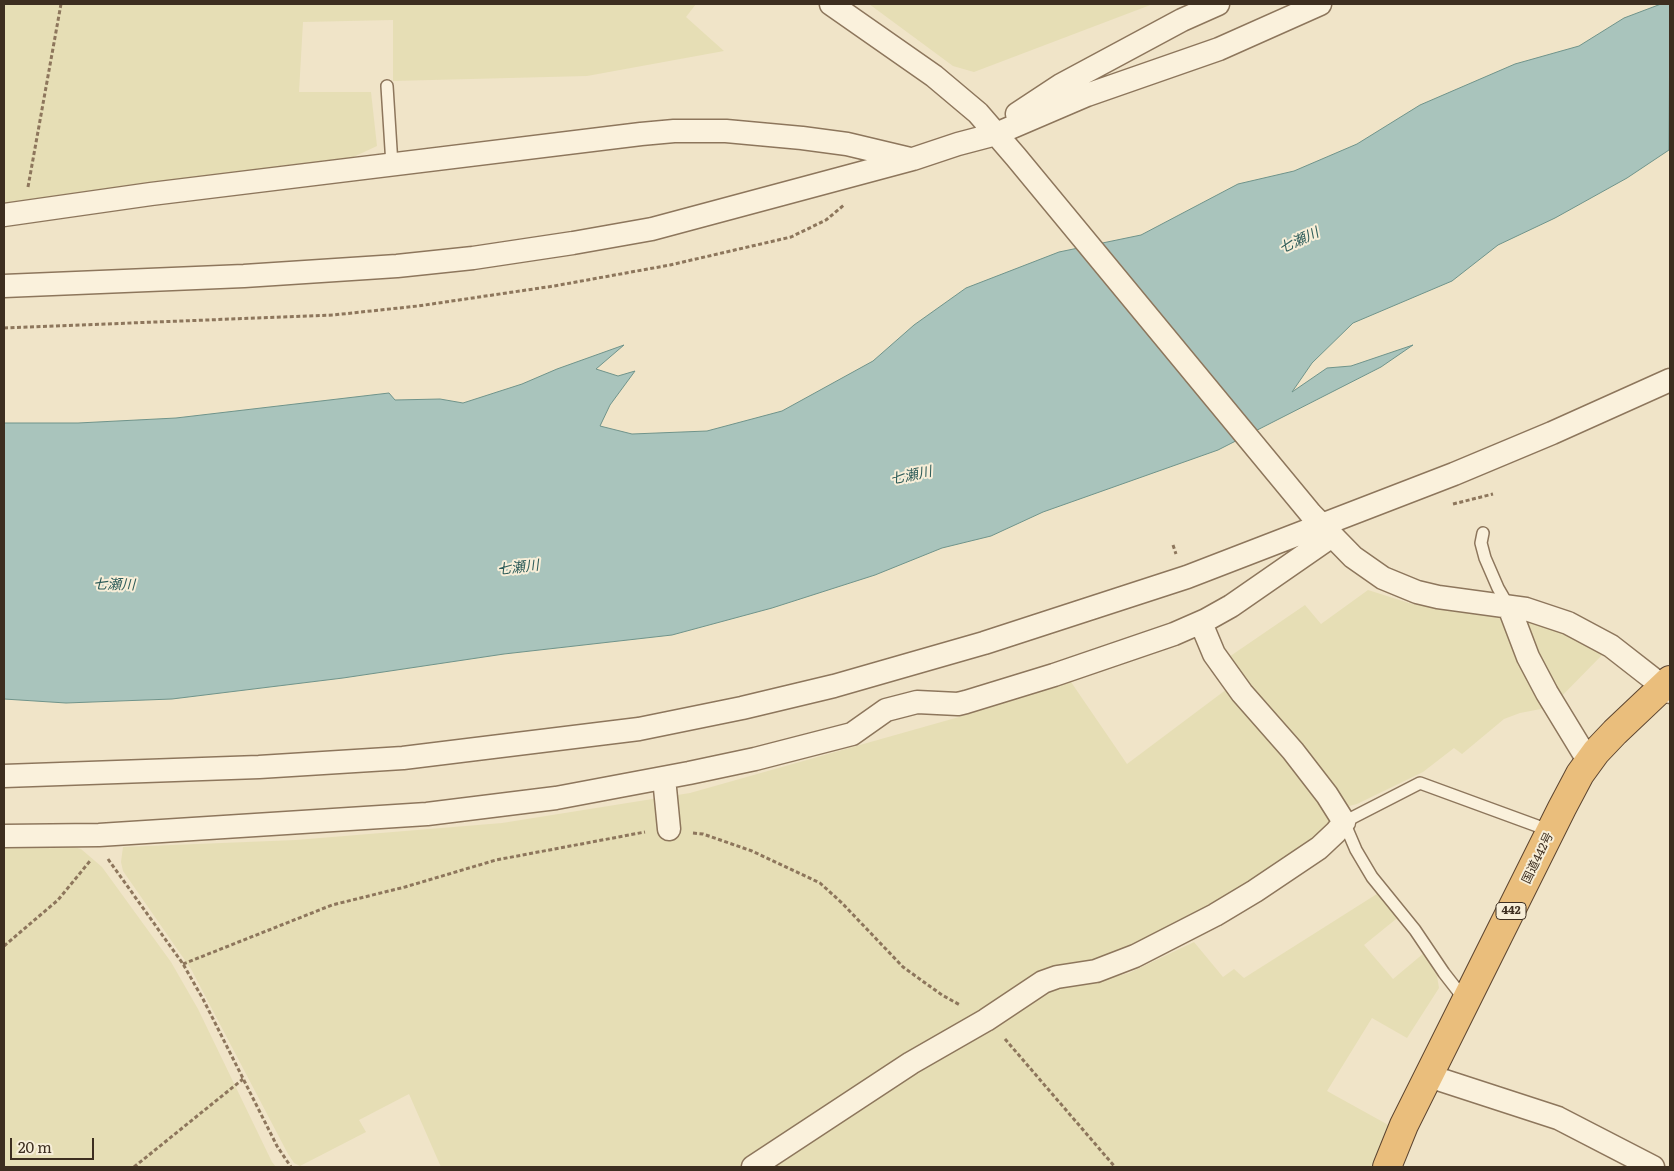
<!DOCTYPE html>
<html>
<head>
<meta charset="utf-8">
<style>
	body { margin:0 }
	#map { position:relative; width:1674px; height:1171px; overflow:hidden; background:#f0e4c8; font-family:Literata,serif }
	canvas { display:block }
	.frame { position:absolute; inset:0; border:5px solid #3d2e20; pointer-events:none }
	.scale { position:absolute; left:10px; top:1138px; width:84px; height:22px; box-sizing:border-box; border:2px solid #3d2e20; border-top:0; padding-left:6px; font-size:15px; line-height:18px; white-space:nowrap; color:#3d2e20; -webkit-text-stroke:4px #f7eed8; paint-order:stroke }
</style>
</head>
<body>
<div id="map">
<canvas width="1674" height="1171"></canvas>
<div class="frame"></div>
<div class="scale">20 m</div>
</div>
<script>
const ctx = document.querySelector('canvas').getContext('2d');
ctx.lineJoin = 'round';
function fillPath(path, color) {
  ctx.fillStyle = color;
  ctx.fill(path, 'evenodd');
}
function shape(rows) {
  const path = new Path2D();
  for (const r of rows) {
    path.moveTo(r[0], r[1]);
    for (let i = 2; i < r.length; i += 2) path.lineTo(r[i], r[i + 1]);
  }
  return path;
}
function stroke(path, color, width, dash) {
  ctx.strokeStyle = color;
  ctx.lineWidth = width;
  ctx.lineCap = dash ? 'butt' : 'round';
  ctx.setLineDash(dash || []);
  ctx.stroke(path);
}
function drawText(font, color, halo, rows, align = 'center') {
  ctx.font = font + ' Literata,"Noto Sans JP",serif';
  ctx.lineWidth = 4;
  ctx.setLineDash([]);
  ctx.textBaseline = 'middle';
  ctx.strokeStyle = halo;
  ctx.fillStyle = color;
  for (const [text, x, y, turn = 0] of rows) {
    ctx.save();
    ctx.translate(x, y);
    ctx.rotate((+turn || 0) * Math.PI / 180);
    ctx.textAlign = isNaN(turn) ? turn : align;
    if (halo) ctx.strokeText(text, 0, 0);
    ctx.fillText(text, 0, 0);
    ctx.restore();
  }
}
const farmland = shape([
	[4,4,696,4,686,17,724,51,587,76,393,81,393,20,303,22,299,92,371,92,377,146,349,159,4,207],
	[869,4,1153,4,974,72,953,66],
	[1368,590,1412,604,1522,619,1560,630,1603,654,1551,707,1520,713,1504,719,1462,754,1454,748,1423,772,1357,804,1349,806,1313,844,1179,924,1097,962,1068,968,1061,965,1048,968,996,1004,878,1076,740,1167,441,1167,409,1094,359,1120,366,1132,300,1166,294,1163,288,1154,191,969,123,871,121,862,123,847,296,840,502,823,690,793,959,717,1071,682,1127,764,1239,680,1226,659,1305,605,1321,624],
	[67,845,81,849,102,867,171,962,198,1009,272,1162,276,1167,4,1167,4,848],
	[1380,892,1401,915,1364,945,1393,979,1424,953,1437,976,1439,988,1407,1038,1372,1018,1327,1091,1392,1127,1373,1167,762,1167,1046,989,1102,980,1129,973,1194,942,1223,977,1234,969,1244,978]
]);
const water = shape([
	[1661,4,1670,4,1669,150,1627,178,1555,218,1498,245,1452,281,1353,323,1312,363,1292,392,1327,368,1351,366,1413,345,1381,367,1218,450,1043,512,991,536,942,548,875,575,772,608,672,635,504,654,343,678,172,699,66,703,4,699,4,423,78,423,176,418,389,393,395,400,440,399,463,403,522,384,557,369,624,345,596,369,618,376,635,371,610,405,600,426,632,434,707,431,782,411,873,361,914,325,966,288,1059,252,1141,235,1238,184,1294,171,1357,144,1420,105,1515,64,1579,46,1624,18,1661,4]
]);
const path = shape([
	[28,187,61,4],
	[4,328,333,315,418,306,554,286,670,265,791,237,826,220,844,205],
	[1453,504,1493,494],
	[1173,545,1176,554],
	[693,833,703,834,752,851,820,883,842,903,903,967,942,995,960,1005],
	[108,859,183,964,203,999,277,1146,291,1167],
	[4,946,58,900,90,861],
	[183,964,332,905,405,887,496,860,645,832],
	[1005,1039,1115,1167],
	[134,1167,243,1079]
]);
const service = shape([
	[387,86,392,165],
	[1483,533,1481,543,1485,558,1498,588,1509,607],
	[1465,1000,1444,973,1415,930,1372,877,1356,850,1344,822,1420,783,1551,831]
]);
const minor = shape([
	[831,4,934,76,978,113,1016,157,1311,514,1353,557,1383,578,1417,592,1438,597,1526,609,1568,623,1611,646,1670,692],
	[1017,114,1061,85,1182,20,1218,4],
	[4,215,151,194,641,134,674,131,726,131,802,138,847,144,910,159],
	[4,286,244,276,397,266,473,258,573,243,652,229,913,159,958,144,996,134,1087,95,1219,49,1320,4],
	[1509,607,1528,657,1547,693,1589,762],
	[4,776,259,767,403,758,639,729,742,708,834,686,984,643,1187,577,1454,474,1552,433,1670,380],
	[664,778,669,829],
	[4,836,99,835,427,814,556,798,689,773,755,759,852,734,886,710,917,702,958,704,966,702,1054,675,1174,634,1206,620,1231,606,1332,536],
	[1429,1076,1558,1118,1653,1167],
	[753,1167,911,1063,986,1020,1043,982,1057,977,1096,971,1135,956,1215,915,1255,891,1319,848,1336,832,1344,822,1327,795,1293,751,1242,693,1214,654,1201,623]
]);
const trunk = shape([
	[1387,1167,1404,1125,1562,808,1580,774,1596,752,1615,732,1670,680]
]);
const shields = [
	[1511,911,30]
];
const shieldNames = [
	["442",1511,911]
];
const streetNames = [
	["国道442号",1538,858,-64]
];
const waterNames = [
	["七瀬川",1299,241,-25],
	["七瀬川",911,476,-12],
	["七瀬川",518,568,-7],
	["七瀬川",114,585,1]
];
fillPath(farmland, '#e6deb5');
fillPath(water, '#a9c4bc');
stroke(water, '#6f938a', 1);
stroke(service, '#8d765c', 14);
stroke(minor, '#8d765c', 25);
stroke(trunk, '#5b4430', 30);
stroke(path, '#8d765c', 3, [4, 2.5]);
stroke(service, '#faf1dc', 11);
stroke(minor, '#faf1dc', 22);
stroke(trunk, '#eabe7c', 28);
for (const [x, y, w] of shields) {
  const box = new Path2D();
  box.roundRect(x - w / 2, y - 8.5, w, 17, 4);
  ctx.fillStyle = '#f7eed8';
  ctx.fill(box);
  stroke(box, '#3d2e20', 1);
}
drawText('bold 11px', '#3d2e20', null, shieldNames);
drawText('12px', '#3d2e20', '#f7eed8', streetNames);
drawText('italic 14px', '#2f5d5a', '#f7eed8', waterNames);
</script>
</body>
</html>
